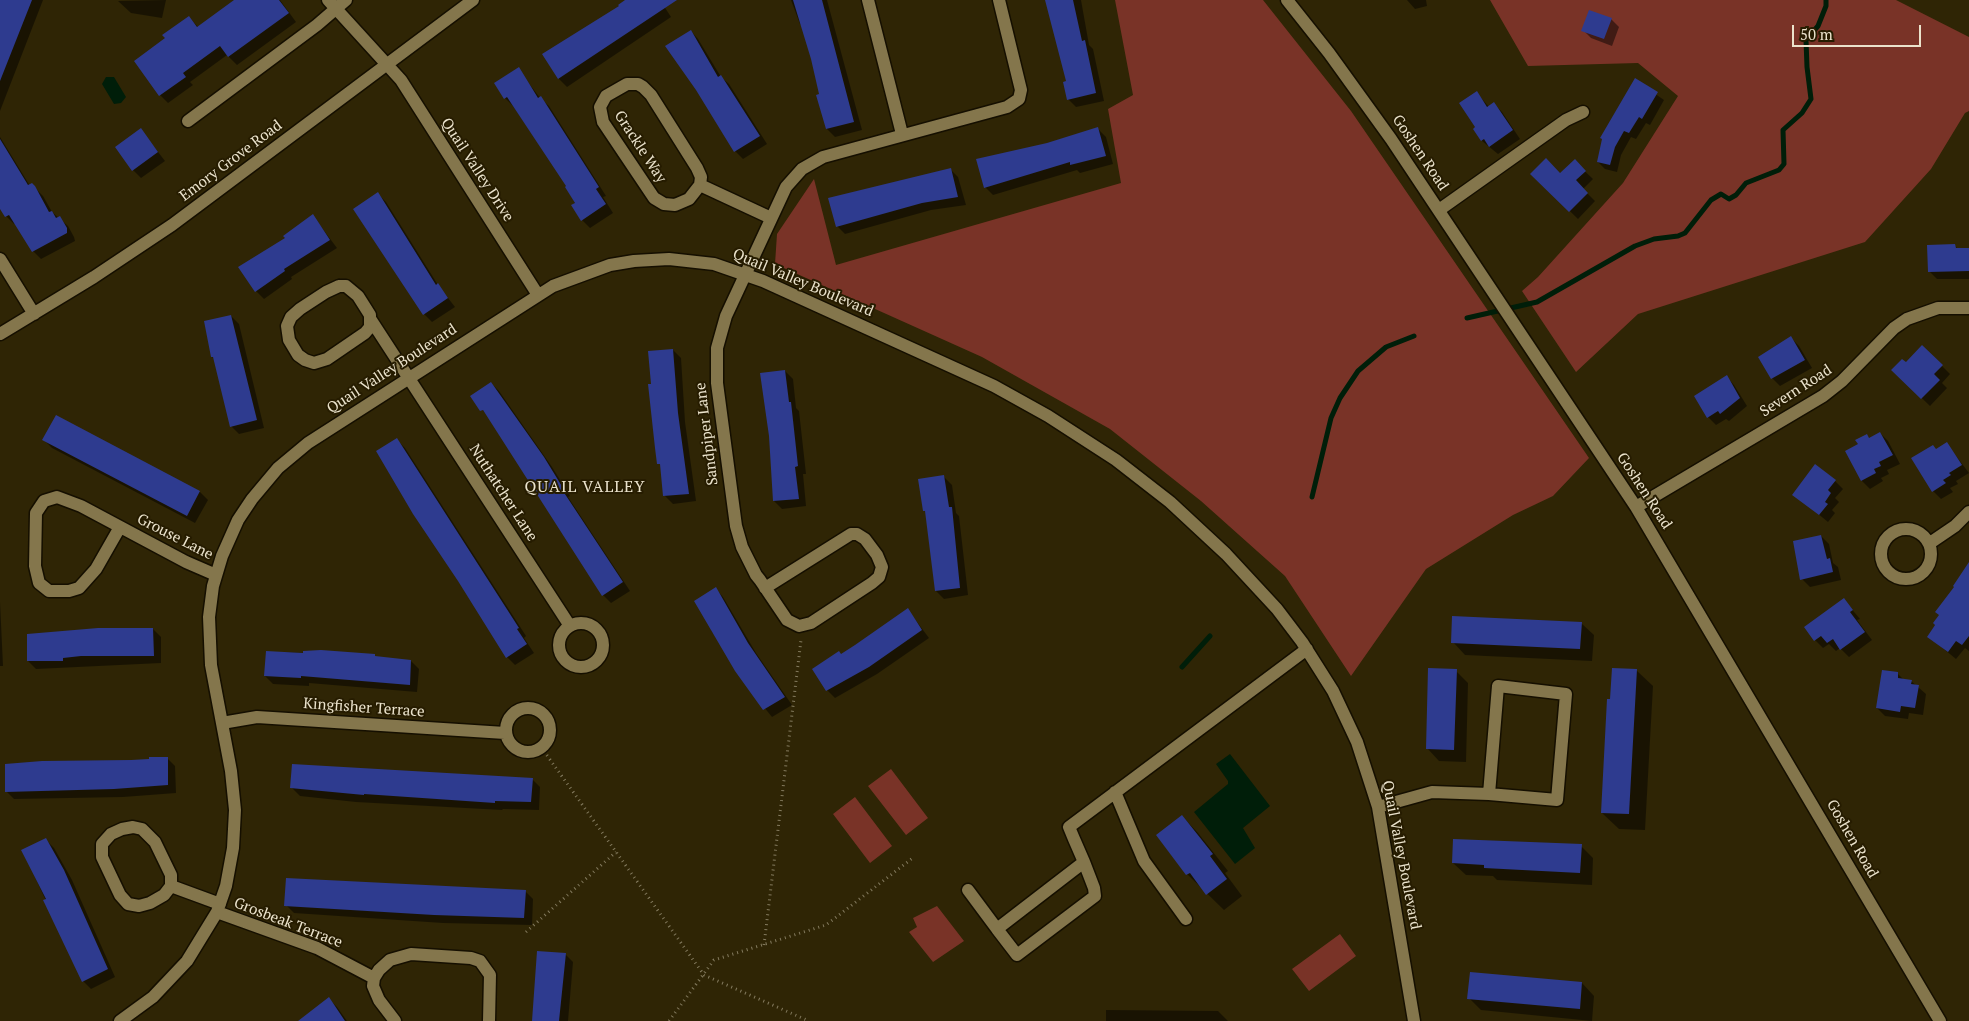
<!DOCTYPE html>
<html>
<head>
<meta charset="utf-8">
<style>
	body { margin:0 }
	#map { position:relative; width:1969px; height:1021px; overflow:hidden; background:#2f2505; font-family:"PT Serif",serif }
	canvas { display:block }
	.scale { position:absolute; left:1792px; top:25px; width:129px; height:22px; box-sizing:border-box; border:2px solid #ebe3cc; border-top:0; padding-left:6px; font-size:15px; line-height:18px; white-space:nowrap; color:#ebe3cc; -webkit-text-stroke:4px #261c00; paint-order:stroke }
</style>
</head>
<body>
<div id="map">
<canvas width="1969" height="1021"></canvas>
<div class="scale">50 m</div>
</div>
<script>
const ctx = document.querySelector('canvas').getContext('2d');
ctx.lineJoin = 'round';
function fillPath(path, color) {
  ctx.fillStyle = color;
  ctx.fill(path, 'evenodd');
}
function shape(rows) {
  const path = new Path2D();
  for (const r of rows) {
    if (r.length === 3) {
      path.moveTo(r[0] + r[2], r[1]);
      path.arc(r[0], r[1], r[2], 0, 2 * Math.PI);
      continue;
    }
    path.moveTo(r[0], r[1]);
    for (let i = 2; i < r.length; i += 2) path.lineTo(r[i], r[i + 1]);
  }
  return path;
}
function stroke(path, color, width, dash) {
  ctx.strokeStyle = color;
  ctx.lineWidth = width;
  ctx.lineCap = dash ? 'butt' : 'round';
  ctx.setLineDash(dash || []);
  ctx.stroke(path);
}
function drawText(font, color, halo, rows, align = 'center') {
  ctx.font = font + ' "PT Serif",serif';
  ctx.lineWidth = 4;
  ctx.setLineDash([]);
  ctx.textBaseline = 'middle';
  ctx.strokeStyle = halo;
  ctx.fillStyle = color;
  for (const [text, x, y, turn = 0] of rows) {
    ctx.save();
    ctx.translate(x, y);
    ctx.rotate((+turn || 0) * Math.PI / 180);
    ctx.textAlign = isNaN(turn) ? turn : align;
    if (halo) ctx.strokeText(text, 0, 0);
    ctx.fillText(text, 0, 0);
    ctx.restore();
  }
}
const green = shape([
	[1115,0,1263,0,1351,111,1589,458,1553,496,1513,515,1426,569,1351,676,1285,576,1201,501,1110,429,982,357,775,264,777,234,814,179,836,265,1121,183,1108,109,1133,95],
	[1490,0,1896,0,1969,37,1969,111,1965,113,1931,169,1865,242,1638,314,1576,372,1522,291,1538,277,1623,183,1678,96,1638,63,1528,66],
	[891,769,928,818,906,835,868,786],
	[855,797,892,846,870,863,833,814],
	[937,906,964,941,933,962,909,932,917,927,913,918],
	[1340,934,1356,956,1309,991,1292,969]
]);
const water = shape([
	[106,77,114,77,126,97,121,103,114,104,102,84],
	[1230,754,1270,806,1243,828,1255,848,1235,864,1194,812,1228,784,1228,781,1216,764]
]);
const shadow = shape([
	[0,0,43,0,0,111],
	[166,0,162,18,131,13,118,1],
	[236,0,280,0,296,22,237,65,227,55,190,82,193,85,168,103,160,95,167,39,189,17,198,27],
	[626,0,660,0,671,17,567,87,559,79,544,54,620,7],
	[791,0,827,0,862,130,835,137,827,129,821,95,804,28,800,24],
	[1046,0,1081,0,1089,45,1093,49,1104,101,1076,107,1068,99,1067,82],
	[1402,0,1426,0,1427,6,1415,9,1407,0],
	[1611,19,1619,27,1612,46,1591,38,1583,30],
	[691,31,698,39,721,77,729,84,767,144,743,159,735,151],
	[518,69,540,98,549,106,606,196,603,197,613,213,590,228,582,220,568,187,513,106,505,98],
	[1635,80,1664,100,1650,125,1646,123,1636,139,1631,137,1621,155,1617,172,1605,169,1598,162,1603,140],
	[1476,92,1489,107,1494,104,1502,112,1520,139,1498,154,1482,141,1474,129,1477,127],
	[1098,129,1106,137,1113,164,1080,173,1077,170,993,195,985,187,1047,144],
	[141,130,165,161,141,178,133,170],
	[0,137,30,186,32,185,43,196,52,212,68,226,74,237,75,241,41,259,33,251,16,223,14,224,6,216,0,206],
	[1574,161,1593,179,1583,189,1595,201,1578,219,1532,174,1561,174],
	[950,169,958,177,966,205,931,210,845,234,837,226],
	[378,194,386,202,438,285,455,307,432,322,424,314],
	[313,216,337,248,291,277,292,279,264,299,256,291,287,239],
	[1955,246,1959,250,1969,249,1969,279,1937,279,1929,271],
	[231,316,239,324,264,428,239,434,231,426,215,359,212,357],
	[1791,338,1799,346,1812,368,1780,386,1772,378],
	[1922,346,1950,374,1942,383,1947,388,1930,406,1893,370,1906,364],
	[673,350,681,358,685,422,696,501,673,504,665,496,652,385],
	[785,371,793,379,796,408,799,411,806,474,803,474,806,506,782,509,774,501],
	[1727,377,1734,385,1747,406,1729,421,1726,419,1716,425,1708,417],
	[491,383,499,391,552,467,570,496,568,497,630,591,611,603,603,595,489,418,472,396],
	[56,417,200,492,208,500,195,523,52,448,44,440],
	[1880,433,1888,441,1900,464,1887,470,1889,474,1881,478,1883,481,1870,489,1862,481,1847,452],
	[397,440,405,448,526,636,524,638,534,653,515,665,507,657],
	[1947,444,1969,473,1956,481,1958,484,1950,488,1953,492,1941,499,1933,491,1912,459,1937,450],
	[944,477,952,485,956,513,959,516,968,595,944,599,936,591,927,514,924,510],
	[1835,481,1843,489,1835,498,1839,502,1832,510,1835,513,1828,522,1794,494],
	[1821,536,1829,544,1833,563,1838,567,1841,580,1810,587,1802,579],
	[1969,572,1969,651,1965,648,1956,659,1928,636],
	[716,589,723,597,756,653,792,705,772,717,745,684,711,630,713,629],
	[1844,600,1860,619,1857,620,1872,640,1849,657,1840,648,1836,651,1829,644,1823,648,1815,640],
	[0,602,3,666,0,666],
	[908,610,929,638,877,674,835,698,827,690,841,655],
	[1581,623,1594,635,1592,661,1465,655,1453,642],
	[153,629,161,637,161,663,36,669,28,661],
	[267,652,356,654,411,661,419,669,417,692,309,683,309,686,273,684,265,676],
	[1636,670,1653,686,1645,830,1619,829,1602,813,1611,701],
	[1456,671,1468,683,1466,762,1439,761,1427,748],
	[1898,674,1904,680,1911,681,1926,694,1923,715,1909,713,1908,719,1885,716,1877,708],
	[167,758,175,766,176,793,123,797,14,799,6,791],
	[532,779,540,787,539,810,503,809,502,810,356,802,300,796,292,788],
	[1182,816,1198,833,1228,871,1225,873,1242,896,1224,910,1187,874],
	[46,840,54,848,72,880,115,977,91,989,83,981,23,851],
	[1581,846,1593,858,1592,885,1497,880,1493,876,1466,875,1453,863],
	[525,891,533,899,532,925,443,923,294,913,286,905],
	[565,954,573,962,568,1021,533,1021],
	[1471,973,1582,983,1594,996,1592,1021,1481,1010,1469,998],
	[329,999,337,1007,347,1021,312,1021],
	[1106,1010,1218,1011,1228,1021,1106,1021]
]);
const stream = shape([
	[1467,318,1537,302,1635,246,1654,239,1678,236,1685,233,1711,200,1721,194,1729,199,1736,195,1746,183,1779,170,1784,164,1783,130,1802,113,1811,99,1807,67,1806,40,1818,26,1826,6,1826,0],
	[1312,497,1331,418,1340,398,1358,371,1386,347,1414,336],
	[1182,667,1210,636]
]);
const building = shape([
	[0,0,32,0,0,81],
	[234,0,279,0,289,13,228,57,220,46,183,73,186,77,159,96,134,61,165,38,162,35,189,16,197,27],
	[625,0,677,0,558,79,542,54,619,6,618,5],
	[793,0,822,0,854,122,826,129,816,95,819,94,811,59],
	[1045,0,1073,0,1082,41,1085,40,1096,93,1067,100,1063,82,1066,81],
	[1589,10,1612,18,1604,39,1581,31],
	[691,30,718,77,721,75,760,136,734,152,696,90,665,46],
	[519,67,538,98,541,96,599,187,596,189,606,204,581,221,571,205,575,203,565,187,566,186,507,97,504,99,494,83],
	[1635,78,1658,92,1642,119,1639,117,1629,133,1624,131,1615,147,1610,165,1597,162,1602,139,1600,138],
	[1477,91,1487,107,1494,102,1513,130,1489,147,1484,139,1481,141,1473,129,1475,127,1459,103],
	[1098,127,1106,156,1070,165,1070,162,984,188,976,159,1047,143],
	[141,128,158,152,132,171,115,147],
	[0,139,28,185,32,183,35,186,49,212,52,211,56,218,60,216,67,228,67,233,32,252,9,215,5,217,0,209],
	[1546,158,1560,173,1575,159,1586,171,1576,180,1588,193,1569,212,1530,174],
	[951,168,958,197,922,203,836,227,828,198],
	[378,192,436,285,438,283,448,298,423,315,353,209],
	[313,214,330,240,284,269,285,271,255,292,238,267,285,238,283,236],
	[1955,244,1956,248,1969,248,1969,271,1928,272,1927,245],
	[231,315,257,420,230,427,213,357,211,357,204,321],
	[1791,336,1805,360,1771,379,1758,357],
	[1922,345,1943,365,1934,374,1940,380,1921,399,1891,370,1902,359,1906,362],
	[673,349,678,413,689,494,663,496,660,464,657,464,655,448,648,384,651,384,648,351],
	[785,370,789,402,791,402,798,466,795,467,799,499,773,501,769,436,760,373],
	[1727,375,1740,398,1720,414,1718,411,1707,418,1694,396],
	[491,382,544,457,563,488,561,488,623,582,602,596,483,410,480,411,470,396],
	[56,415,200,491,187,516,42,440],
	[1880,432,1893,455,1879,462,1881,466,1874,469,1876,473,1861,481,1845,451,1858,444,1855,440,1867,434,1869,438],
	[397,438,519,628,517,629,527,644,506,658,458,581,413,514,376,451],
	[1947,442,1962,465,1949,473,1951,475,1943,480,1946,483,1932,492,1911,458,1933,445,1936,449],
	[1815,464,1836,480,1828,490,1831,493,1825,502,1828,504,1819,515,1792,495],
	[944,475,949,507,952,507,960,588,935,591,925,511,923,511,918,479],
	[1821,535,1827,559,1830,558,1833,572,1800,580,1793,541],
	[1969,562,1969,636,1962,645,1956,641,1948,652,1927,637,1935,625,1933,623,1939,615,1935,612,1954,587,1953,586],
	[716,587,748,643,785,697,763,710,735,671,694,601],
	[1844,598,1853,610,1850,612,1865,632,1840,650,1833,639,1827,643,1821,636,1814,641,1804,627],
	[908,608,922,630,869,667,826,691,812,669,839,651,841,654,855,645],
	[1452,616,1582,622,1580,649,1451,643],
	[98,628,153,628,154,656,81,656,63,658,63,661,27,661,27,634],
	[321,650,375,654,375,656,411,660,410,685,301,676,301,678,264,676,266,651,303,653,303,651],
	[1428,668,1457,669,1454,750,1426,749],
	[1612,668,1637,669,1629,814,1601,813,1607,699,1610,699],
	[1882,670,1898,672,1898,678,1912,680,1911,684,1919,685,1915,708,1901,706,1900,712,1876,708],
	[149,757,168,757,168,785,114,789,5,792,5,764,42,761,131,760,149,759],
	[292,764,533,778,531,802,495,801,495,803,364,794,364,795,290,788],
	[1182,815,1213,854,1210,856,1227,879,1206,895,1190,873,1186,875,1156,835],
	[46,838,64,870,108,969,82,982,43,900,46,899,21,850],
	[1453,839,1582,844,1580,873,1484,868,1484,865,1452,863],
	[286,878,526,890,524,918,434,915,284,906],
	[537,951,566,953,559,1021,532,1021],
	[1470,972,1582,982,1580,1009,1467,999],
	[329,997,345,1021,298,1021]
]);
const path = shape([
	[541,747,704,975,809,1021],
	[526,932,616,852],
	[764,945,801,640],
	[669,1021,714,960,826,925,914,857]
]);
const minor = shape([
	[328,0,401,80,538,295],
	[868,0,902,134],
	[1287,0,1329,53,1391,139,1636,507,1940,1021],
	[188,121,317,25,346,0],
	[700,185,689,199,675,205,664,204,654,198,603,122,600,107,606,96,627,84,638,84,643,87,651,95,697,168,701,177,700,185,771,218],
	[1439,210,1566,120,1583,112],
	[0,259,34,314],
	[339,286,346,286,358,296,370,315,370,327,365,333,327,359,314,363,305,360,298,355,289,340,287,326,291,317,300,309,326,292,339,286],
	[371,320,570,626],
	[0,334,94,277,172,225,473,0],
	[1636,507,1823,396,1842,381,1894,328,1907,319,1938,308,1969,308],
	[120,527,96,569,79,588,69,591,49,591,39,583,35,566,36,513,44,501,57,497,81,506,186,562,216,575],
	[1906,554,25],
	[1930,543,1955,526,1969,512],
	[765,588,851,534,857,534,865,539,877,555,882,567,879,577,872,583,811,623,799,626,787,620,785,617,760,580,756,575,742,547,736,526,717,383,717,348,726,316,786,187,802,169,823,157,1007,107,1019,99,1021,90,999,0],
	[581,645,22],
	[528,730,22],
	[222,723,257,717,505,733],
	[1115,792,1144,861,1186,919],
	[1378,807,1432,792,1489,794,1557,800,1566,694,1498,686,1489,794],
	[1084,862,997,929,1017,955,1095,896,1094,888,1084,862,1074,839,1069,827,1307,649],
	[171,886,171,875,155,842,142,829,133,827,122,829,111,834,102,844,102,857,120,895,128,904,139,906,150,903,164,895,171,886,220,904],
	[968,890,997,929],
	[217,912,317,948,374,978],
	[120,1021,153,997,187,961,217,912,226,886,233,848,235,810,231,771,211,665,209,617,213,586,222,556,238,520,252,499,278,468,308,443,553,286,610,265,634,261,669,259,714,264,763,281,994,386,1048,416,1116,460,1170,502,1226,554,1277,609,1302,642,1333,691,1357,742,1378,807,1414,1021],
	[395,1021,379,1000,373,986,374,978,379,970,390,960,411,954,471,958,480,961,490,975,489,1021]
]);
const streetNames = [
	["Grackle Way",640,147,57],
	["Goshen Road",1420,153,56],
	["Emory Grove Road",231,161,-37],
	["Quail Valley Drive",477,170,57],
	["Quail Valley Boulevard",803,283,23],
	["Quail Valley Boulevard",392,369,-33],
	["Severn Road",1796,391,-33],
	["Sandpiper Lane",707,434,-97],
	["Goshen Road",1644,491,57],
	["Nuthatcher Lane",503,493,57],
	["Grouse Lane",175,537,27],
	["Kingfisher Terrace",364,708,4],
	["Goshen Road",1852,839,60],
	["Quail Valley Boulevard",1401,855,79],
	["Grosbeak Terrace",288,923,21]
];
const neighbourhoodNames = [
	["QUAIL VALLEY",585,487]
];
fillPath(green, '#793327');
fillPath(water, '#001e09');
fillPath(shadow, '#0007');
stroke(stream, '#001e09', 5);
fillPath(building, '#2e3b8f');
stroke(minor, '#150f00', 15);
stroke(path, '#847b5f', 3, [1, 4]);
stroke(minor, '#84764c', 12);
drawText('15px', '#ebe3cc', '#261c00', streetNames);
ctx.letterSpacing = '1px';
drawText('16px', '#ebe3cc', '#261c00', neighbourhoodNames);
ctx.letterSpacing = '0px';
</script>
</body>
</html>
